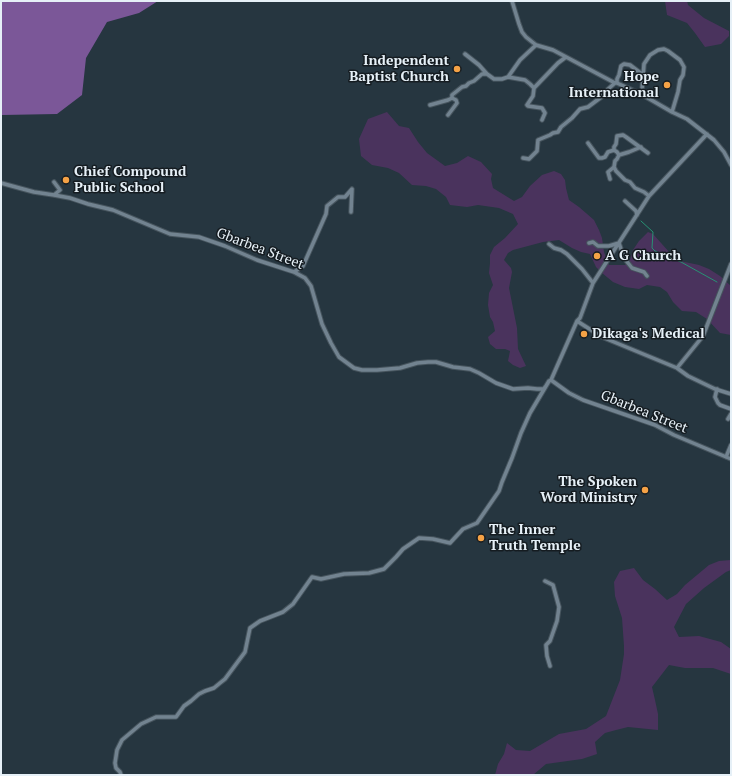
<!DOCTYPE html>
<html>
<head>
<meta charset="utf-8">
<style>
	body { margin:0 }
	#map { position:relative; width:732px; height:776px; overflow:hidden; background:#263640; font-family:"PT Serif",serif }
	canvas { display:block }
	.frame { position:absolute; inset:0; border:2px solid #e6f0f7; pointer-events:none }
</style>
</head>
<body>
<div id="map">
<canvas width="732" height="776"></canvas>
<div class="frame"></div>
</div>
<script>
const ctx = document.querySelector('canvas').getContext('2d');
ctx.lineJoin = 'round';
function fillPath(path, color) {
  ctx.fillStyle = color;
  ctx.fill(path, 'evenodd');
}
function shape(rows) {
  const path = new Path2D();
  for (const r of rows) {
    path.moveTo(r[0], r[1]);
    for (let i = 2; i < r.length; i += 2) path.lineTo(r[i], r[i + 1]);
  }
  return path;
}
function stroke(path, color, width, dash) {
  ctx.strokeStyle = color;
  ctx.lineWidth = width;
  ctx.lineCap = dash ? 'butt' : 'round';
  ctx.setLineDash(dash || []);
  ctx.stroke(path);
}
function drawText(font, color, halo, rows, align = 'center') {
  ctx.font = font + ' "PT Serif",serif';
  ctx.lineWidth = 3;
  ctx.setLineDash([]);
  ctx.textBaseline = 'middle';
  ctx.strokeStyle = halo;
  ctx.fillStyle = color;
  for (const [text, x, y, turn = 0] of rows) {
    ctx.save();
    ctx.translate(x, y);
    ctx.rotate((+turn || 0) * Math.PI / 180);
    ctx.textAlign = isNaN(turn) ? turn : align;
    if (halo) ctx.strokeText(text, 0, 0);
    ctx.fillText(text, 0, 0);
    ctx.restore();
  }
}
const green = shape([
	[665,1,687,1,688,5,704,18,729,31,729,36,721,44,705,47,695,33,687,23,667,15],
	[387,112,399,126,409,128,418,142,427,153,445,166,457,163,468,156,481,162,492,174,491,179,493,188,514,201,522,197,530,186,542,175,554,171,561,174,565,180,566,188,569,200,579,207,594,220,599,230,602,238,604,252,609,265,625,265,630,260,633,250,639,241,648,232,653,234,670,253,680,261,699,265,709,269,720,276,731,286,731,335,720,333,707,319,696,312,682,311,673,302,667,292,660,287,647,285,639,289,625,287,613,282,602,273,596,267,590,254,581,252,572,248,559,240,543,242,513,250,508,253,504,260,511,268,512,272,509,288,517,328,518,349,526,366,520,368,513,365,508,361,510,351,505,349,496,349,490,344,488,337,495,331,493,322,490,317,488,305,489,293,493,285,489,273,490,263,490,255,494,247,505,238,518,224,513,214,499,208,478,205,467,207,450,205,446,197,436,189,426,186,412,185,399,173,388,168,372,165,361,156,359,139,368,119],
	[731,560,731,570,726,572,704,588,686,604,674,627,679,637,699,636,721,642,731,649,731,674,713,668,685,668,669,665,652,687,655,700,658,714,658,730,628,727,616,730,605,733,595,742,597,754,582,759,546,764,533,775,495,775,498,764,504,754,507,743,516,750,530,751,559,734,586,729,606,716,620,680,624,654,624,646,622,618,615,596,614,582,620,571,634,568,643,580,655,589,667,600,677,594,685,585,709,565,719,561]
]);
const forest = shape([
	[1,1,158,1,139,13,107,22,86,58,82,95,57,114,2,115,1,114]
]);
const stream = shape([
	[641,221,653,232,652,248,655,251,681,262,717,282]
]);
const street = shape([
	[512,1,519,24,522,32,526,37,536,45,553,50,615,83,617,83,641,94,672,112,687,119,714,140,724,152,731,165],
	[465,54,479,65,487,74,494,79,502,79,508,77,520,60,536,45],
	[508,77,525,80,530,84,534,88,533,96,527,105,528,106,542,108,545,113,542,120],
	[617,83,617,79,619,75,621,66,624,64,630,65,643,75],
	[534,88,558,63,566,57],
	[641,94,642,90,644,64,650,55,658,50,664,49,668,51,680,60,684,67,683,75,680,80,678,92,672,112],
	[430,105,448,100,452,98,452,95,462,87,466,86,469,83,474,81,482,74,487,74],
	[448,115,457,103,456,100,452,98],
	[588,143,599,158,602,158,605,157,608,152,614,150],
	[648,153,626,137,623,135,617,136,616,144,614,147,614,150,617,152,619,155,617,159,615,161,614,167,616,171,625,180,630,182,635,188,644,192,649,196],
	[619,155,629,152,641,147],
	[523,158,529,159,537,151,538,140,550,135,553,133,558,132,561,127,572,118,580,109,588,107,604,95,607,90,615,83],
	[610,179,608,172,614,167],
	[54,182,60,190,54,195],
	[1,183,34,192,54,195,70,198,88,204,113,210,170,234,199,237,225,246,257,260,294,272,305,278,311,286,322,324,331,343,339,357,354,368,362,370,377,370,400,368,417,363,428,362,436,362,453,367,470,369,479,373,496,383,513,389,528,388,537,389,544,389,545,387],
	[625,201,636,211,637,215],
	[589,243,593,242,598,246,609,246,619,243,624,258,632,268,644,272,647,276],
	[549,244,554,248,561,250,567,254,582,269,593,283],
	[294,272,303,266,326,214,327,206,338,197,345,197,352,189,351,212],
	[577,321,602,337,677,368,688,376,715,389,731,394],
	[677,368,703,336,731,264],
	[551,380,569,393,583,400,655,425,674,435,731,459],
	[717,389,715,397,718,403,720,405,731,409],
	[728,419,731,414],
	[726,457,731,445],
	[545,581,553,585,559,607,557,621,550,641,546,645,547,656,550,666],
	[121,775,120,772,116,768,115,763,117,750,122,740,141,724,156,717,176,717,184,706,191,701,199,694,205,691,214,688,220,683,225,679,245,652,250,628,260,621,283,612,293,604,312,577,321,579,344,574,369,573,384,569,396,557,403,549,419,538,433,539,450,543,463,529,477,523,499,491,502,482,512,458,521,433,530,413,549,381,551,380,577,321,580,318,593,283,649,196,707,134]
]);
const markers = [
	[457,69,4,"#f5a246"],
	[667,85,4,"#f5a246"],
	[66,180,4,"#f5a246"],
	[597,256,4,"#f5a246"],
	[584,334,4,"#f5a246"],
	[645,490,4,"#f5a246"],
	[481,538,4,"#f5a246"]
];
const poiNames = [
	["Independent",449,61,"right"],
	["Baptist Church",449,77,"right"],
	["Hope",659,77,"right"],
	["International",659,93,"right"],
	["Chief Compound",74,172],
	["Public School",74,188],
	["A G Church",605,256],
	["Dikaga's Medical",592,334],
	["The Spoken",637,482,"right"],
	["Word Ministry",637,498,"right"],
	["The Inner",489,530],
	["Truth Temple",489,546]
];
const streetNames = [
	["Gbarbea Street",260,249,21],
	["Gbarbea Street",644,412,22]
];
fillPath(green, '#4a335d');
fillPath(forest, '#7b5798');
stroke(stream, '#289274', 1);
stroke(street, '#46545d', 5.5);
stroke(street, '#728390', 3.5);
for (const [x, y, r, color] of markers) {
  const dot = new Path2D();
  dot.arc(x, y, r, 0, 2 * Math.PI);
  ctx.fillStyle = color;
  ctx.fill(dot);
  stroke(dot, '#151c21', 1.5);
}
drawText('bold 14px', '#e6f0f7', '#151c21', poiNames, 'left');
drawText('14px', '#e6f0f7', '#151c21', streetNames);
</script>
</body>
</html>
